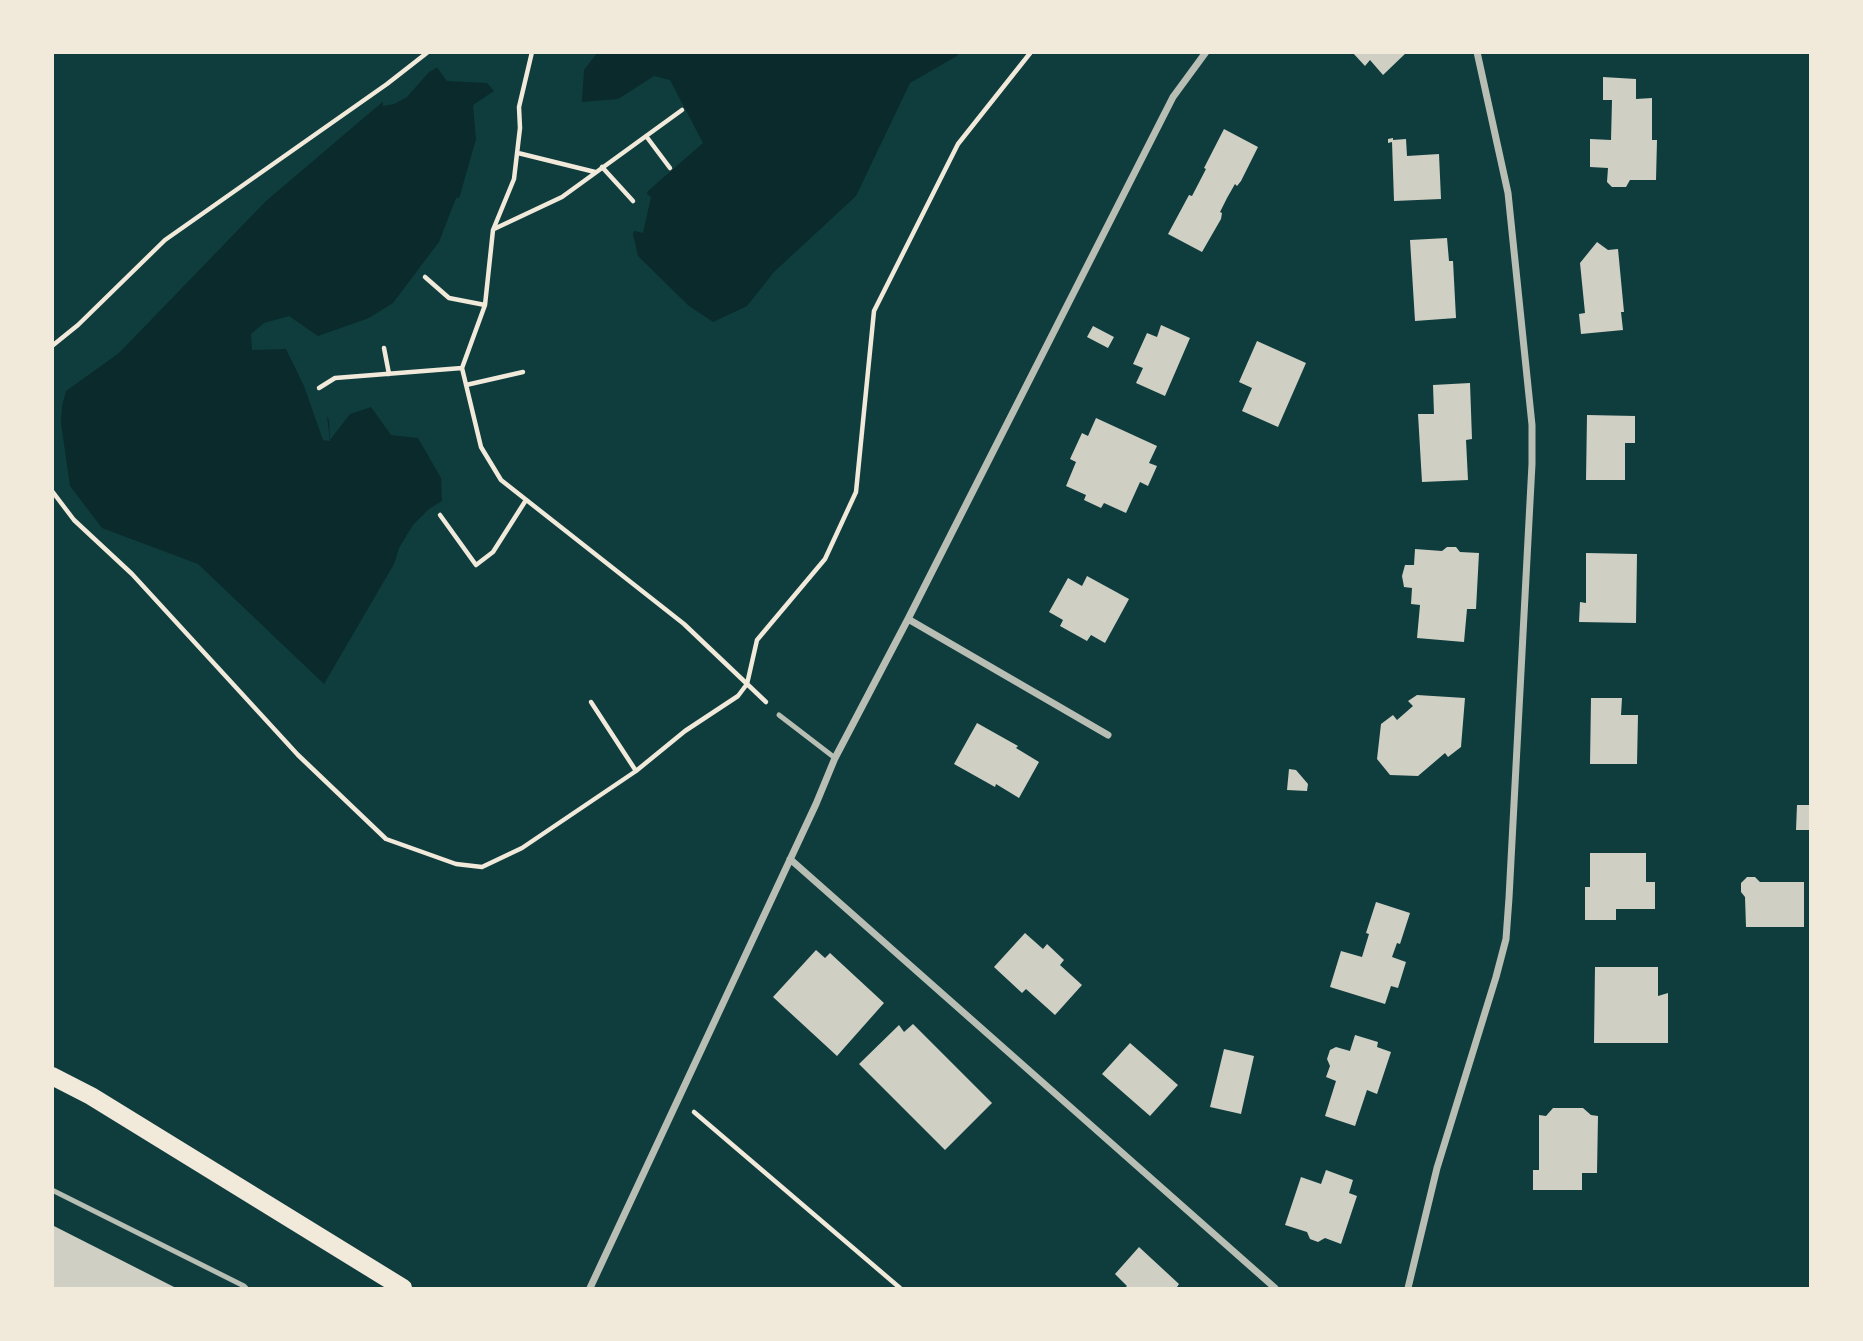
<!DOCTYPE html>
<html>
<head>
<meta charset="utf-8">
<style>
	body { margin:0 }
	#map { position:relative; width:1863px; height:1341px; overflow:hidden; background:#0f3d3e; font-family:"Varela Round",sans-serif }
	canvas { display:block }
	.frame { position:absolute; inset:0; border:54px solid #f1e9da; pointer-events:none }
</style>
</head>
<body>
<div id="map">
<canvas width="1863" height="1341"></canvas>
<div class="frame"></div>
</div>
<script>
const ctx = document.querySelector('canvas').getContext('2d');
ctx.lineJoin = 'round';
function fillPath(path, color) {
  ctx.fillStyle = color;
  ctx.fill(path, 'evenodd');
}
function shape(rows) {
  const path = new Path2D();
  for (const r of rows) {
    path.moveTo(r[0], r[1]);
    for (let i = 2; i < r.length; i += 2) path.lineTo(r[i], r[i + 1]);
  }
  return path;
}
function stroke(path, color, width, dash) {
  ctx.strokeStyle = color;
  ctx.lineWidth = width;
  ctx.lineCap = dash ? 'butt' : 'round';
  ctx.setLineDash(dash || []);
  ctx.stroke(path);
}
const water = shape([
	[597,53,958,53,957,56,910,83,856,196,774,272,747,306,713,322,689,306,638,256,633,234,648,191,703,143,670,80,654,76,618,99,582,102,584,70],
	[436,66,447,81,487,83,494,91,473,105,476,139,449,234,409,293,369,318,318,336,289,316,264,323,251,334,252,350,286,349,307,380,329,420,330,440,350,414,371,407,391,435,418,438,441,478,442,501,411,535,324,684,198,564,102,528,70,486,61,423,62,406,66,391,119,353,266,201,406,82]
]);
const pier = shape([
	[434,63,440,66,429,72,407,97,394,104,383,106,383,101,408,78],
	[644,192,651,197,643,233,631,230],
	[456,198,461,198,461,203,452,236,412,296,392,308,393,303,439,242],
	[286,349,291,349,310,378,326,407,330,441,323,440,304,386],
	[445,499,444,504,414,537,391,575,399,548,413,525,429,509]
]);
const building = shape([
	[1352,52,1407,52,1383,75,1370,60,1365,66],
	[1603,77,1636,79,1636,99,1652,98,1652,140,1657,140,1656,180,1630,180,1626,187,1612,187,1607,182,1608,168,1590,167,1590,139,1611,140,1612,100,1603,100],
	[1224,129,1258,147,1241,181,1237,186,1235,184,1227,198,1220,212,1222,213,1221,219,1202,252,1168,234,1189,195,1192,196,1206,169,1204,168],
	[1393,138,1393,140,1406,139,1407,156,1439,154,1441,199,1394,201,1392,142,1388,143,1388,139],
	[1447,238,1449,261,1453,261,1456,318,1415,321,1410,240],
	[1597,242,1608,250,1618,249,1624,312,1621,312,1623,330,1581,334,1579,314,1585,313,1580,263],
	[1161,325,1190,338,1165,396,1136,383,1143,368,1133,364,1147,333,1157,337],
	[1093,326,1114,337,1108,348,1087,337],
	[1257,341,1306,363,1278,427,1242,411,1252,388,1239,382],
	[1470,383,1472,439,1466,440,1468,480,1422,482,1418,414,1434,414,1433,385],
	[1587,415,1635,416,1635,443,1625,443,1625,480,1586,480],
	[1096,418,1157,446,1149,463,1157,466,1148,486,1140,482,1126,513,1104,503,1101,508,1084,500,1086,495,1066,486,1076,462,1070,459,1082,433,1088,436],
	[1447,547,1456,547,1460,552,1479,553,1476,609,1467,609,1464,642,1417,638,1420,605,1411,604,1412,588,1404,587,1402,576,1405,565,1414,565,1415,549,1442,551],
	[1586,553,1637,554,1636,623,1579,622,1580,602,1586,603],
	[1087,576,1129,599,1105,643,1091,635,1087,641,1060,626,1063,620,1049,612,1068,578,1082,586],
	[1417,695,1465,698,1461,747,1448,757,1445,753,1418,776,1390,775,1377,759,1381,724,1393,715,1397,720,1413,706,1408,701],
	[1591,698,1622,698,1621,715,1638,715,1637,764,1590,764],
	[977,723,1018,746,1016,748,1039,762,1019,798,996,784,995,787,954,764],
	[1289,769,1296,770,1308,784,1307,791,1287,790],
	[1797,805,1810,805,1810,830,1796,830],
	[1590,853,1646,853,1646,882,1655,882,1655,909,1616,909,1616,920,1585,920,1585,887,1590,887],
	[1747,877,1755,877,1760,882,1804,882,1804,927,1746,927,1745,897,1741,892,1741,883],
	[1376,902,1410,913,1400,944,1397,943,1392,957,1406,962,1398,988,1391,986,1385,1004,1330,987,1341,951,1362,957,1369,934,1366,933],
	[1025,933,1043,949,1047,944,1064,960,1060,965,1082,985,1055,1015,1026,989,1022,993,994,967],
	[816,950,825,958,830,953,884,1003,837,1056,773,997],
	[1595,967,1658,967,1658,996,1668,993,1668,1043,1594,1043],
	[913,1024,992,1103,945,1150,859,1064,899,1025,904,1032],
	[1355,1035,1378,1042,1377,1047,1391,1052,1377,1094,1367,1090,1355,1126,1325,1116,1336,1081,1326,1077,1330,1066,1327,1059,1330,1050,1336,1047,1350,1051],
	[1130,1043,1178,1085,1150,1116,1102,1074],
	[1224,1049,1254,1056,1241,1114,1210,1107],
	[1553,1108,1583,1108,1591,1115,1598,1116,1597,1173,1582,1173,1582,1190,1533,1190,1533,1170,1539,1170,1539,1115,1546,1116],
	[1326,1170,1353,1180,1349,1193,1357,1196,1341,1244,1325,1238,1318,1242,1310,1239,1307,1232,1285,1225,1301,1177,1321,1184],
	[52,1225,176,1288,52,1288],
	[1139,1247,1179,1284,1177,1287,1179,1288,1125,1288,1127,1286,1115,1274]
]);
const path = shape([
	[532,52,519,107,520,128,514,179,493,230,485,305,462,368,481,447,501,480,684,624,766,702],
	[646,136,670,168],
	[518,153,595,172],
	[602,167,633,201],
	[494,229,562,197,682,110],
	[425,277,449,298,485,305],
	[52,346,78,325,165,240,387,84,428,52],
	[384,348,389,374],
	[466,385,523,372],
	[319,388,335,378,462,368],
	[52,491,74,520,132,574,298,755,386,839,456,864,482,867,522,848,636,771,685,731,738,696,747,684,757,640,825,559,856,492,874,311,958,144,1031,52],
	[440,515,476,565,493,552,526,500],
	[591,702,636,771],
	[694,1112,900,1288]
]);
const service = shape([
	[779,715,835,758],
	[52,1190,244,1286,246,1288]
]);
const minor = shape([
	[908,619,1108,735],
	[790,859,1275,1288],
	[590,1288,816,804,835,758,908,619,1173,97,1206,52],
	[1408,1288,1437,1168,1496,977,1506,939,1509,898,1532,464,1532,425,1508,193,1477,52]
]);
const primary = shape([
	[52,1076,91,1096,403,1288]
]);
fillPath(water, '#0a2a2b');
fillPath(pier, '#0f3d3e');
fillPath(building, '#cfcfc3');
stroke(path, '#f1e9da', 4.5);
stroke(service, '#b8beb3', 5);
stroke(minor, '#b8beb3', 7);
stroke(primary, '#f1e9da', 18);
</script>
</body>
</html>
